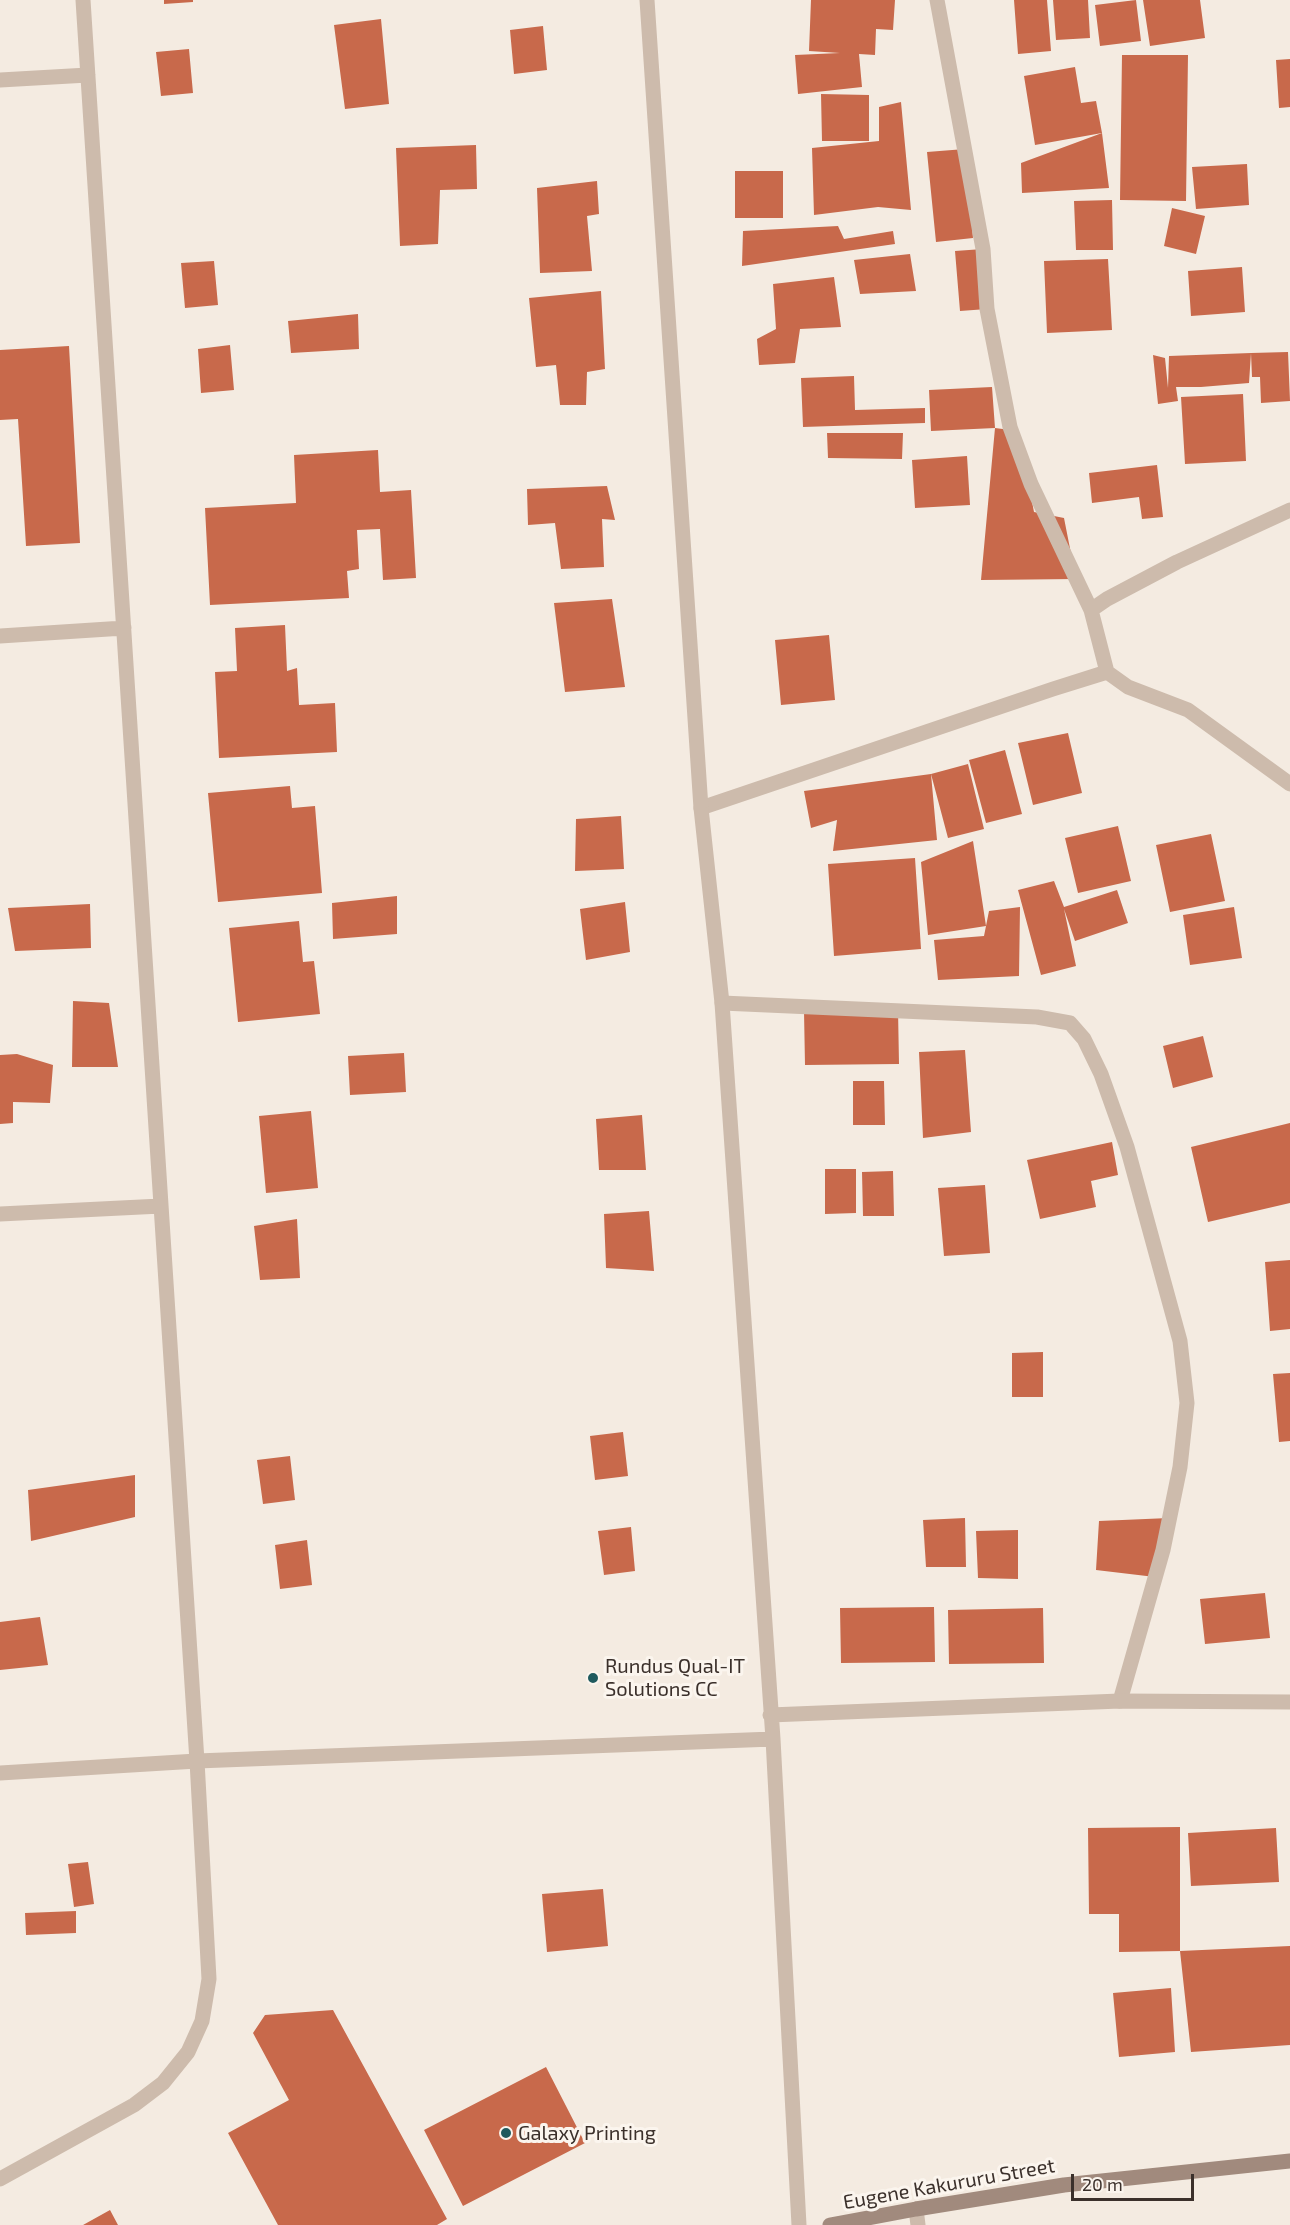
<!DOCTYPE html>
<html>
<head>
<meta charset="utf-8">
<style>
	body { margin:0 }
	#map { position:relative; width:1290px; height:2225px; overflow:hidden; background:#f4ebe1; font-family:"Exo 2",sans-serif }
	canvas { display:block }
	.scale { position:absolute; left:1071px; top:2174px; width:123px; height:27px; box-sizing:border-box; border:3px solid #3b302b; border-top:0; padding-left:8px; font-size:18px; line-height:21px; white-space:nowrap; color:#3b302b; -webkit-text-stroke:4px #fbf5ee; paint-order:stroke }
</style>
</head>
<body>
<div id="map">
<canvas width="1290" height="2225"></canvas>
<div class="scale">20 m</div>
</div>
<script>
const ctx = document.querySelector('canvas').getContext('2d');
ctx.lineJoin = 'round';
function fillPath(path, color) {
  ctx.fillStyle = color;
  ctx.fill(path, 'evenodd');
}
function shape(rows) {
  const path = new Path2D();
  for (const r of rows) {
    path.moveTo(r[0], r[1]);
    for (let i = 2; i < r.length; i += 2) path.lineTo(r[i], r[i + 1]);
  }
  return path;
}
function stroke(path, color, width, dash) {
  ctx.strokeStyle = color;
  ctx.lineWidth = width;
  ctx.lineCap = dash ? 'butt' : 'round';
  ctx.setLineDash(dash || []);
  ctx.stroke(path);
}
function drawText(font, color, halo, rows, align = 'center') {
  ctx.font = font + ' "Exo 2",sans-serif';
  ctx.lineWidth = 6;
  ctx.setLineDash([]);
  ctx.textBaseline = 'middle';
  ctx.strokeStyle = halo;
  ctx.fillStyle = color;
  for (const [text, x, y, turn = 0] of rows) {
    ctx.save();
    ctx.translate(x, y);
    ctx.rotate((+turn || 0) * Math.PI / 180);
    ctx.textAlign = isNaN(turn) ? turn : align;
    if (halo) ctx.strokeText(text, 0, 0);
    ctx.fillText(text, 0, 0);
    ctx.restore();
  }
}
const building = shape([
	[164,0,193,0,193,2,164,4],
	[811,0,895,0,893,30,876,29,875,55,859,54,862,87,798,94,795,55,840,53,809,51],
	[1014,0,1047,0,1051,51,1018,54],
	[1053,0,1088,0,1090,38,1056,40],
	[1136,0,1141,41,1100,46,1095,5],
	[1143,0,1200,0,1205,38,1150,46],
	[381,19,389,104,345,109,334,25],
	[543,26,547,70,514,74,510,30],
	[189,49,193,93,161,96,156,52],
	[1122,55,1188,55,1186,201,1120,200],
	[1290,59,1290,107,1279,108,1276,60],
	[1075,67,1081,103,1096,101,1102,133,1035,145,1024,76],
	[821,94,869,95,869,141,822,141],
	[901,102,911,210,878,207,814,215,812,148,879,141,879,107],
	[1102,133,1109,188,1022,193,1021,163],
	[476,145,477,189,440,190,438,244,400,246,396,148],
	[965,149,973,238,936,242,927,152],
	[1247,164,1249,205,1196,209,1192,167],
	[735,171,783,171,783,218,735,218],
	[597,181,599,214,587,216,592,271,540,273,537,188],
	[1112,200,1113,250,1076,250,1074,201],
	[1172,208,1205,216,1196,254,1164,246],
	[838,226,844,239,893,231,895,244,742,266,743,231],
	[983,249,987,309,960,311,955,251],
	[910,254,916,291,860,294,854,260],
	[1108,259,1112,330,1047,333,1044,261],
	[214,261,218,305,185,308,181,263],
	[1242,267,1245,312,1191,316,1188,271],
	[834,277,841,327,800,329,795,363,759,365,757,339,776,329,773,284],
	[601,291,605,369,587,372,586,405,560,405,556,365,536,367,529,298],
	[358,314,359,349,291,353,288,321],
	[230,345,234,390,201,393,198,349],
	[69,346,80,543,26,546,18,419,0,420,0,350],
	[1288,352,1290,401,1261,403,1260,377,1252,377,1251,353],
	[1251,353,1249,383,1201,387,1176,387,1178,401,1158,404,1153,355,1165,358,1168,388,1169,356],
	[854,376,855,410,925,408,925,423,803,427,801,378],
	[992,387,995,428,931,431,929,390],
	[1243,394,1246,461,1185,464,1181,397],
	[995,428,1018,431,1034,512,1064,518,1076,579,981,580],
	[827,433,903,433,902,459,828,458],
	[378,450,380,492,411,490,416,578,383,580,380,529,357,530,359,569,347,571,349,598,210,605,205,508,296,503,294,455],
	[967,456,970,505,915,508,912,460],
	[1157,465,1163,517,1142,519,1139,497,1092,503,1089,473],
	[607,486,615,520,602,519,604,567,561,569,555,523,528,525,527,489],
	[612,599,625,687,565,692,554,603],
	[285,625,287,671,297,668,299,705,335,703,337,752,219,758,215,672,237,671,235,628],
	[829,635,835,700,781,705,775,640],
	[1068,733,1082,793,1033,805,1018,743],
	[1005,750,1022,814,986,823,969,760],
	[968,764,984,829,948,838,931,774],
	[931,774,937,840,833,851,837,820,811,828,804,791],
	[290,786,292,808,315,806,322,893,218,902,208,793],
	[621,816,624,869,575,871,576,819],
	[1118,826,1131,881,1078,893,1065,838],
	[1211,834,1225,901,1170,912,1156,845],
	[973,841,986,926,989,911,1020,907,1019,976,938,980,934,940,984,936,986,926,928,935,921,862],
	[915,858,921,949,834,956,828,864],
	[1054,881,1064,907,1117,890,1128,923,1075,941,1064,909,1076,966,1041,975,1018,890],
	[397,896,397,934,333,939,332,903],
	[625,902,630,952,586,960,580,909],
	[90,904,91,948,15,951,8,908],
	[1234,907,1242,958,1190,965,1183,915],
	[299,921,303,962,314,961,320,1014,238,1022,229,928],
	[73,1001,109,1003,118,1067,72,1067],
	[898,1009,899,1064,805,1065,804,1011],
	[1203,1036,1213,1077,1173,1088,1163,1046],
	[965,1050,971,1132,923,1138,919,1052],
	[404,1053,406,1092,350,1095,348,1056],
	[17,1054,53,1065,50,1103,13,1102,13,1123,0,1124,0,1055],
	[853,1081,884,1081,885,1125,853,1125],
	[311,1111,318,1188,266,1193,259,1116],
	[642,1115,646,1170,599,1170,596,1119],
	[1290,1123,1290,1203,1208,1222,1191,1147],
	[1112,1142,1118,1175,1091,1181,1096,1207,1040,1219,1027,1160],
	[825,1169,856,1169,856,1213,825,1214],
	[893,1171,894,1216,863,1216,862,1172],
	[985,1185,990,1253,944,1256,938,1188],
	[649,1211,654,1271,606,1268,604,1214],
	[297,1219,300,1278,260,1280,254,1226],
	[1290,1260,1290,1329,1270,1331,1265,1262],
	[1043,1352,1043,1397,1012,1397,1012,1353],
	[1290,1373,1290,1441,1279,1442,1273,1374],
	[623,1432,628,1476,595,1480,590,1436],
	[290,1456,295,1500,263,1504,257,1460],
	[135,1475,135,1517,31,1541,28,1490],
	[965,1518,966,1567,926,1567,923,1520],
	[1169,1518,1155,1577,1096,1570,1099,1521],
	[631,1527,635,1571,604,1575,598,1531],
	[1018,1530,1018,1579,978,1578,976,1531],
	[307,1540,312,1585,280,1589,275,1545],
	[1265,1593,1270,1638,1205,1644,1200,1599],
	[934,1607,935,1662,841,1663,840,1608],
	[1043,1608,1044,1663,949,1664,948,1610],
	[40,1617,48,1665,0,1670,0,1622],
	[1180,1827,1180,1951,1290,1946,1290,2045,1191,2052,1180,1951,1119,1952,1119,1914,1089,1914,1088,1828],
	[1276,1828,1279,1882,1191,1886,1188,1833],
	[88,1862,94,1904,74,1907,68,1864],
	[603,1889,608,1946,547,1952,542,1894],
	[76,1911,76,1933,26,1935,25,1913],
	[1171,1988,1175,2052,1119,2057,1113,1993],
	[333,2010,447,2219,437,2225,278,2225,228,2133,289,2100,253,2033,265,2015],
	[546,2067,585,2143,463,2206,424,2130],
	[110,2210,118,2225,83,2225]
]);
const service = shape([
	[937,0,983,249,987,309,1010,427,1031,484,1091,610,1107,672,1128,687,1188,710,1290,784],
	[1091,610,1107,599,1177,562,1290,510],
	[701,808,1053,689,1107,672],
	[722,1003,1037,1017,1070,1023,1084,1039,1101,1074,1127,1147,1180,1341,1187,1403,1180,1467,1163,1550,1120,1701],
	[916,2209,918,2225]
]);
const minor = shape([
	[647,0,701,808,722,1003,773,1739,799,2225],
	[0,80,88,75],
	[0,636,124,628],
	[0,1214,161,1206],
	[770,1715,1120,1701,1290,1702],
	[0,1773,197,1761,773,1739],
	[0,2179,134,2105,163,2083,188,2052,202,2021,209,1979,197,1761,83,0]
]);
const secondary = shape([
	[830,2225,916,2209,1064,2185,1290,2161]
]);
const markers = [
	[593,1678,6,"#1f5a5e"],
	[506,2133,6,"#1f5a5e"]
];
const poiNames = [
	["Rundus Qual-IT",605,1666],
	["Solutions CC",605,1689],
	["Galaxy Printing",518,2133]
];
const streetNames = [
	["Eugene Kakururu Street",949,2184,-10]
];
fillPath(building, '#c8694b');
stroke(service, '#cdbbac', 15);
stroke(minor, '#cdbbac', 15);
stroke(secondary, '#a18a7d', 15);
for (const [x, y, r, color] of markers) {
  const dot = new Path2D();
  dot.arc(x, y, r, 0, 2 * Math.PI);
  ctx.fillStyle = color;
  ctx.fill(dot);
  stroke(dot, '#fbf5ee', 2);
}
drawText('20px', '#3b302b', '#fbf5ee', poiNames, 'left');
drawText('20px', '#3b302b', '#fbf5ee', streetNames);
</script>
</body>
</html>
